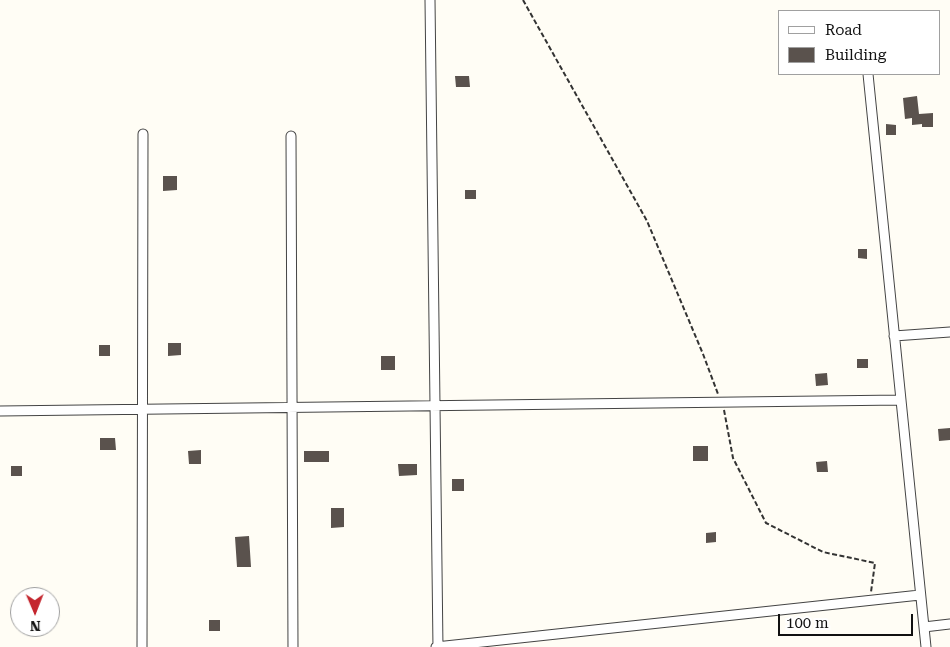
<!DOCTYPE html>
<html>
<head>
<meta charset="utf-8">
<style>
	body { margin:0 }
	#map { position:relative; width:950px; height:647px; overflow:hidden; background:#fffdf5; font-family:"Roboto Serif",serif }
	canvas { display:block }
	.legend { position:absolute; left:778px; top:10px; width:162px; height:65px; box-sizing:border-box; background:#fff; border:1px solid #a0a0a0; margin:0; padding:6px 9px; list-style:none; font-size:15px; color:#111 }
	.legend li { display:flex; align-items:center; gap:10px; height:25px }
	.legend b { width:25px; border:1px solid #a0a0a0 }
	.north { position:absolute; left:10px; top:587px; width:50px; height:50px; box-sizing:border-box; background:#fff; border:1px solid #a0a0a0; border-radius:50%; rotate:179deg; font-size:14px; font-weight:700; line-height:20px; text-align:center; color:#111 }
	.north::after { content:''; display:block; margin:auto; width:18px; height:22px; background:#c4262e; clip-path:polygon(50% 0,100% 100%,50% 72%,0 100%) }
	.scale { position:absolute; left:778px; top:614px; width:135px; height:22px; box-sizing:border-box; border:2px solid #111; border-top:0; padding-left:6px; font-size:15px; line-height:18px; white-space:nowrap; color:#111; -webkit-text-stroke:4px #fff; paint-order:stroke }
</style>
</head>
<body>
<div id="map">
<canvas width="950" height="647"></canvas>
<ul class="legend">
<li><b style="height:6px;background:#fff"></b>Road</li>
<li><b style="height:14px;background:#5a524d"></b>Building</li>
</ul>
<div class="north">N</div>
<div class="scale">100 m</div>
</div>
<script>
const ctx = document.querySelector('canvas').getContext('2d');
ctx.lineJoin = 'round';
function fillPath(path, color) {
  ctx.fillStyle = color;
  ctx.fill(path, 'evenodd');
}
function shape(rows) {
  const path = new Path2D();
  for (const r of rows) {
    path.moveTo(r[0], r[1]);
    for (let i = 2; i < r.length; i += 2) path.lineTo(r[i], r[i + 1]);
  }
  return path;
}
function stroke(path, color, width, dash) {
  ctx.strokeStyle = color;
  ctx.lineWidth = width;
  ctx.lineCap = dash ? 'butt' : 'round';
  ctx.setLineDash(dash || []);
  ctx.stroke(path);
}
const building = shape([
	[455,76,469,76,470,87,456,87],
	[917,96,919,114,933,113,933,127,922,127,922,124,912,125,912,118,905,119,903,98],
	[886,124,896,125,896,135,886,135],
	[163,176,177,176,177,190,163,191],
	[465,190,476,190,476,199,465,199],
	[858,249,867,249,867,259,858,258],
	[168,343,181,343,181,355,168,356],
	[99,345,110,345,110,356,99,356],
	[381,356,395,356,395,370,381,370],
	[857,359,868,359,868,368,857,368],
	[827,373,828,385,816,386,815,374],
	[950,428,950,440,939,441,938,429],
	[100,438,115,438,116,450,100,450],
	[693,446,708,446,708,461,693,461],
	[201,450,201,464,189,464,188,451],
	[304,451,329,451,329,462,304,462],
	[827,461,828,472,817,472,816,462],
	[398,464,417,464,417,475,399,476],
	[11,466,22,466,22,476,11,476],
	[452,479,464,479,464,491,452,491],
	[331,508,344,508,344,527,331,528],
	[716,532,716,542,706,543,706,533],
	[249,536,251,567,237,567,235,537],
	[209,620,220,620,220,631,209,631]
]);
const path = shape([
	[523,0,647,221,703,354,718,394],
	[724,410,733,458,766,523,823,552,875,563,871,592]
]);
const minor = shape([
	[430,0,438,647],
	[868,74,926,647],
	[291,136,293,647],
	[894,336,950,332],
	[0,411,901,400],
	[924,627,950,624],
	[142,647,143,134],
	[436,647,920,595]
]);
fillPath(building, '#5a524d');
stroke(minor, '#444', 11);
stroke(path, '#333', 2, [5, 2.5]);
stroke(minor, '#fff', 9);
</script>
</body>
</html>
